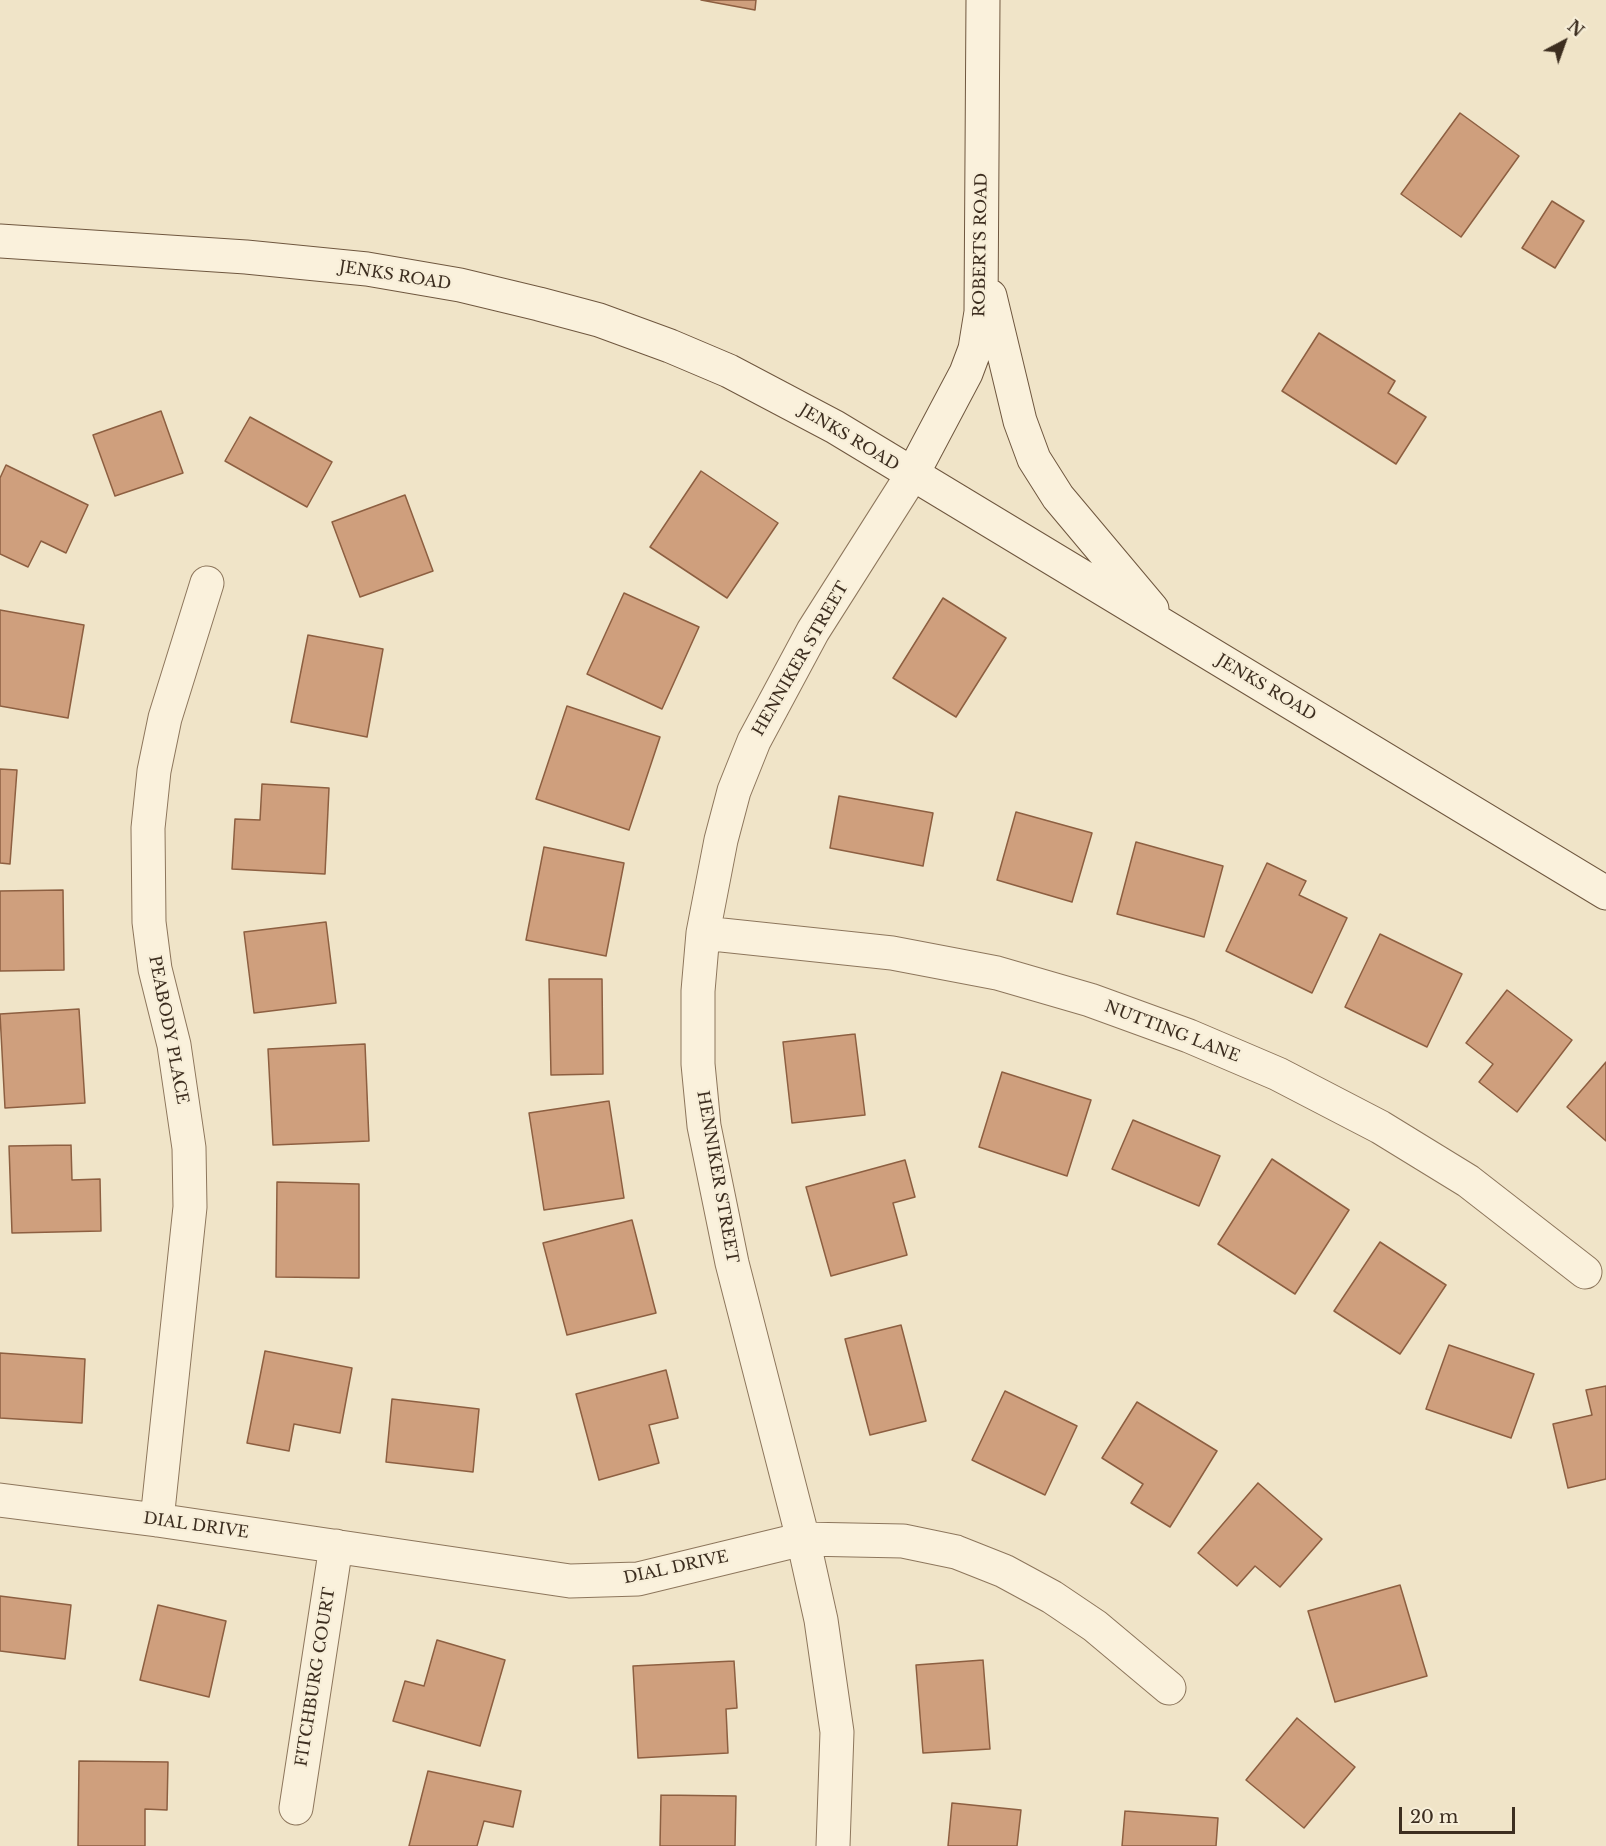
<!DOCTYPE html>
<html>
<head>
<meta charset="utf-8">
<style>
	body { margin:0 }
	#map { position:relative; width:1606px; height:1846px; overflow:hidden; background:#f0e4c8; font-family:"Libre Baskerville",serif }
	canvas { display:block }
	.north { position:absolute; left:1534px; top:12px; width:60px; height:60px; -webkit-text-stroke:4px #f7eed8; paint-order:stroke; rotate:41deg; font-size:16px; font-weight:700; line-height:24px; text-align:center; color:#3d2e20 }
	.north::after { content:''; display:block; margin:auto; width:21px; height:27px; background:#3d2e20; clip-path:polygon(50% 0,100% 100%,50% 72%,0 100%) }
	.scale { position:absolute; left:1399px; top:1807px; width:116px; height:27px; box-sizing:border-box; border:3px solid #3d2e20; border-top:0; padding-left:8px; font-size:18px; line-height:21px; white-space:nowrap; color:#3d2e20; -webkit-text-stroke:4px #f7eed8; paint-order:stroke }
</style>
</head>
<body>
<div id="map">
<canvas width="1606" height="1846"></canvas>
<div class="north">N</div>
<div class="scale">20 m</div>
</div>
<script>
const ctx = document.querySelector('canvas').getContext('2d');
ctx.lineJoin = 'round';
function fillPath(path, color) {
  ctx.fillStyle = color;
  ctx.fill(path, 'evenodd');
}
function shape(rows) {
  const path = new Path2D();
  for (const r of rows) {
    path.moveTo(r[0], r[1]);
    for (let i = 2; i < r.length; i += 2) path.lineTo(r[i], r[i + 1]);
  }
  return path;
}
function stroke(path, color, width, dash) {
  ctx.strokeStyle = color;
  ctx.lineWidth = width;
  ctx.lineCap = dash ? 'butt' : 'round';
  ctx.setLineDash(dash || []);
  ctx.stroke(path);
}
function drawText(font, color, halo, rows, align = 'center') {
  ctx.font = font + ' "Libre Baskerville",serif';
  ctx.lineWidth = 4.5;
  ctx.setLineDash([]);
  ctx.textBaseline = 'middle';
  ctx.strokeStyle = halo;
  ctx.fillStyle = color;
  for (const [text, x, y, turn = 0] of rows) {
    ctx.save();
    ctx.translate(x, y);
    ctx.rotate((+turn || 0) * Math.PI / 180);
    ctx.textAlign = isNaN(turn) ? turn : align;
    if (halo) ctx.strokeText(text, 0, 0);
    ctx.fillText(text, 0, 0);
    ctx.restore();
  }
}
const building = shape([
	[701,0,756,0,755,10,701,0],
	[1460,113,1519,156,1461,237,1401,194,1460,113],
	[1552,201,1584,221,1555,268,1522,248,1552,201],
	[1319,333,1395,381,1388,393,1426,417,1396,464,1282,391,1319,333],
	[161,411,183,473,115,496,93,435,161,411],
	[250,417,332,462,307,507,225,461,250,417],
	[6,465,88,505,66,553,41,541,28,567,0,554,0,478,6,465],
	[701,471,778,523,727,598,650,547,701,471],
	[405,495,433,571,360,597,332,522,405,495],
	[624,593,699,627,662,709,587,674,624,593],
	[943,598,1006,638,956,717,893,678,943,598],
	[0,610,84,625,68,718,0,706,0,610],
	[308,635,383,649,367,737,291,722,308,635],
	[567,706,660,737,629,830,536,799,567,706],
	[0,769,17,770,10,864,0,863,0,769],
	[262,784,329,788,325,874,232,869,235,819,260,820,262,784],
	[839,796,933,813,923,866,830,848,839,796],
	[1016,812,1092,833,1072,902,997,880,1016,812],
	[1136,842,1223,866,1204,937,1117,914,1136,842],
	[544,847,624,863,606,956,526,940,544,847],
	[1267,863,1306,881,1299,895,1347,918,1312,993,1226,951,1267,863],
	[63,890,64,970,0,971,0,891,63,890],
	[326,922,336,1003,254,1013,244,932,326,922],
	[1380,934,1462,974,1427,1047,1345,1007,1380,934],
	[549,979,602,979,603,1074,551,1075,549,979],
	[1507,990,1572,1040,1517,1112,1479,1082,1493,1064,1466,1043,1507,990],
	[79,1009,85,1103,5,1108,0,1014,79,1009],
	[855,1034,865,1115,792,1123,783,1042,855,1034],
	[365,1044,369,1141,273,1145,268,1049,365,1044],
	[1606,1062,1606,1141,1567,1107,1606,1062],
	[1002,1072,1091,1100,1067,1176,979,1147,1002,1072],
	[609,1101,624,1198,544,1210,529,1113,609,1101],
	[1133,1120,1220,1156,1199,1206,1112,1169,1133,1120],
	[71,1145,72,1180,100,1179,101,1231,12,1233,9,1146,71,1145],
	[1272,1159,1349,1210,1295,1294,1218,1244,1272,1159],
	[905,1160,915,1197,893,1203,907,1255,831,1276,806,1187,905,1160],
	[277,1182,359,1184,359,1278,276,1277,277,1182],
	[632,1220,656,1313,567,1335,543,1243,632,1220],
	[1380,1242,1446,1285,1400,1354,1334,1311,1380,1242],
	[901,1325,926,1421,870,1435,845,1339,901,1325],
	[1449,1345,1534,1374,1511,1438,1426,1409,1449,1345],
	[265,1351,352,1368,340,1433,294,1424,289,1451,247,1443,265,1351],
	[0,1353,85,1359,82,1423,0,1418,0,1353],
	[666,1370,678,1418,649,1425,659,1463,599,1480,576,1394,666,1370],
	[1606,1386,1606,1479,1568,1488,1553,1424,1592,1415,1586,1390,1606,1386],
	[1005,1391,1077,1426,1045,1495,972,1460,1005,1391],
	[392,1399,479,1409,473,1472,386,1462,392,1399],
	[1137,1402,1217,1451,1170,1527,1131,1503,1143,1484,1102,1458,1137,1402],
	[1258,1483,1322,1539,1280,1587,1255,1566,1237,1586,1198,1553,1258,1483],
	[1400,1585,1427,1676,1335,1702,1308,1611,1400,1585],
	[0,1596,71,1605,65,1659,0,1651,0,1596],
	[158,1605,226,1621,209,1697,140,1680,158,1605],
	[437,1640,505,1660,480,1746,393,1721,405,1681,424,1686,437,1640],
	[983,1660,990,1749,923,1753,916,1665,983,1660],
	[734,1661,737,1708,726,1709,728,1753,638,1758,633,1666,734,1661],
	[1297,1718,1355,1767,1304,1828,1246,1780,1297,1718],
	[79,1761,168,1762,167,1810,145,1809,145,1846,78,1846,79,1761],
	[428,1771,521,1791,513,1827,484,1821,477,1846,409,1846,428,1771],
	[661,1795,736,1796,735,1846,660,1846,661,1795],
	[952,1803,1021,1810,1017,1846,948,1846,952,1803],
	[1125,1811,1218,1818,1216,1846,1122,1846,1125,1811]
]);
const street = shape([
	[703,933,892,953,997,973,1090,1000,1189,1036,1278,1074,1380,1127,1468,1181,1585,1272],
	[0,1500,157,1520,570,1581,638,1579,803,1539,903,1541,956,1552,1004,1571,1052,1597,1095,1626,1169,1688],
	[157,1520,190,1207,189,1148,174,1045,155,969,149,922,148,828,154,771,165,718,207,583],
	[296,1808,336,1546],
	[833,1846,837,1732,821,1620,803,1539,732,1263,704,1126,698,1064,698,991,703,933,721,840,734,791,754,741,813,631,912,475]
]);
const secondary = shape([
	[0,241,246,257,367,269,460,285,539,304,599,320,670,346,729,371,835,427,1606,893],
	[990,296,1020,421,1034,459,1058,497,1152,609],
	[912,475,966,373,975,349,981,312,983,0]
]);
const streetNames = [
	["ROBERTS ROAD",981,245,-89],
	["JENKS ROAD",395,276,9],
	["JENKS ROAD",849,438,31],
	["HENNIKER STREET",801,659,-60],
	["JENKS ROAD",1266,688,31],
	["PEABODY PLACE",168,1030,79],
	["NUTTING LANE",1172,1032,21],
	["HENNIKER STREET",717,1177,80],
	["DIAL DRIVE",196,1526,8],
	["DIAL DRIVE",676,1568,-12],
	["FITCHBURG COURT",316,1677,-81]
];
fillPath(building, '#cf9f7d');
stroke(building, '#8d5f41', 1.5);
stroke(street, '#8d765c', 35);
stroke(secondary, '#6f573f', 35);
stroke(street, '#faf1dc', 33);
stroke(secondary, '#faf1dc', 33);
drawText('16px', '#3d2e20', '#f7eed8', streetNames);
</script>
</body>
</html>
